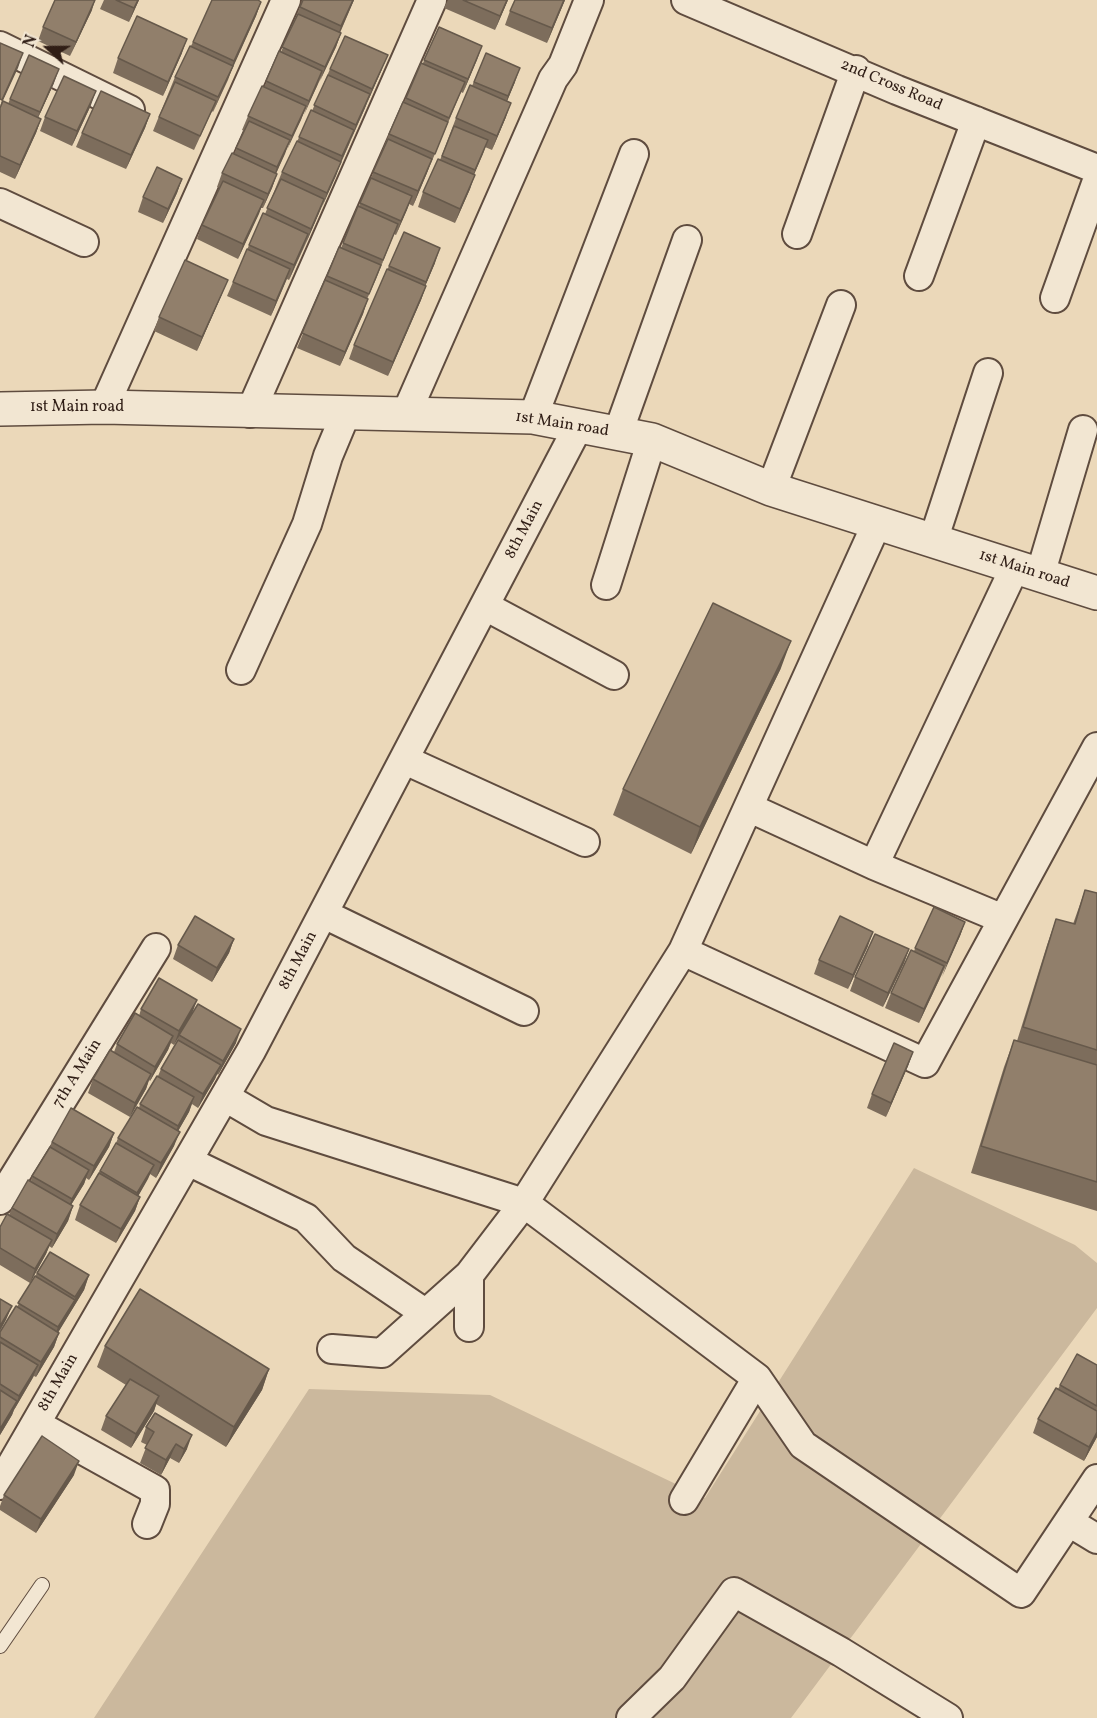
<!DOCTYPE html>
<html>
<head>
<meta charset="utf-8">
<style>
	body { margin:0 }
	#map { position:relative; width:1097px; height:1718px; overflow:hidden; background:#ebd8b9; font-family:Vollkorn,serif }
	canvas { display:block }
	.north { position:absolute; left:18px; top:18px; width:60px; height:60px; -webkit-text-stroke:4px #f2e6d2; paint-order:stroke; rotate:291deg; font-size:16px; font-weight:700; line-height:24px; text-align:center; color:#301e16 }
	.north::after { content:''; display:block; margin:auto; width:21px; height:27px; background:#301e16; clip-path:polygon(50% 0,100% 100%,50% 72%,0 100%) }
</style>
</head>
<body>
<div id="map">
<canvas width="1097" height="1718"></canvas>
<div class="north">N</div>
</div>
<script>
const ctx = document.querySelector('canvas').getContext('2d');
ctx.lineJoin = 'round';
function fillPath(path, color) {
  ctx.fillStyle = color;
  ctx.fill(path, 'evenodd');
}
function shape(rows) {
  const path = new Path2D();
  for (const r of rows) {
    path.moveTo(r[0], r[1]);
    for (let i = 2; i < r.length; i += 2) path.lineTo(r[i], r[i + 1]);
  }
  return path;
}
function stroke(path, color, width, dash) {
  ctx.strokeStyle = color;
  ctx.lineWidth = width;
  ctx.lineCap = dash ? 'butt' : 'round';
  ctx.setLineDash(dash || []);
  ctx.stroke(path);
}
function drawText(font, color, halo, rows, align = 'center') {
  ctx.font = font + ' Vollkorn,serif';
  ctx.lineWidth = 6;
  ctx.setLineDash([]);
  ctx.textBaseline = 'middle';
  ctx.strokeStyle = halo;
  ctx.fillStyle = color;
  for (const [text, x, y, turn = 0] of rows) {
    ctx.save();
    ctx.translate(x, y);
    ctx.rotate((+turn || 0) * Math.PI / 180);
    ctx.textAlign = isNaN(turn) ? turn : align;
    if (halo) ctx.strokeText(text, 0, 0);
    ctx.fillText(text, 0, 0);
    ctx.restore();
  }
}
const green = shape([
	[914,1168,1075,1245,1097,1263,1097,1308,791,1718,94,1718,309,1389,490,1395,705,1498]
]);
const service = shape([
	[0,1646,42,1585]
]);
const minor = shape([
	[686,0,897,90,1097,169],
	[0,46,130,110],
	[0,203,84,242],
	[797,234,856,70],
	[919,276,976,121],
	[1055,298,1097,181],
	[104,407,286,0],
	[250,413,432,0],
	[406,414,553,79,563,65,589,0],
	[533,417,634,154],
	[618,433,687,240],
	[771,489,841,305],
	[933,541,988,373],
	[1040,575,1083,430],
	[606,585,652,440],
	[485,606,614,675],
	[241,670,307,524,328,456,346,413],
	[405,760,585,842],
	[750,808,874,865,1003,919],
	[874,865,1015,567],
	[324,914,524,1011],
	[683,951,925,1063,1097,747],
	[225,1097,266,1121,524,1203,757,1378,803,1445,1021,1593,1097,1479],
	[188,1161,306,1218,344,1258,425,1313],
	[0,1200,156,948],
	[469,1327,469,1275,524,1203,683,951,877,523],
	[332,1349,382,1353,469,1275],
	[36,1424,155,1490,155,1504,147,1524],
	[0,1485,251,1051,579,425],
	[684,1500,757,1378],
	[1069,1522,1097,1539],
	[631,1718,672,1678,734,1592,841,1652,948,1718]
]);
const tertiary = shape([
	[0,409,104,407,533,417,652,440,771,489,1097,593]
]);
const wall = shape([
	[104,0,139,0,129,22,100,9],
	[303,0,354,0,340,33,341,33,336,47,286,150,276,174,277,174,272,188,263,208,261,208,238,259,197,239,202,225,220,188,217,187,222,173,234,154,244,131,242,130,248,116,264,87,281,52],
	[448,0,508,0,495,30,444,8],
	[565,0,547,43,505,25,510,11],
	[261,2,256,16,233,66,228,80,213,112,212,111,194,150,153,131,175,77,193,42],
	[92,10,70,56,38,41,43,27],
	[439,27,482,46,463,93,461,92,413,206,409,204,396,235,394,234,367,299,363,314,340,366,297,348,327,276,341,248,371,178,389,134,404,102,421,63,423,63],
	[182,53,163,96,113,73,118,58],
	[486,53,515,82,507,101,506,117,492,150,485,147,474,174,470,189,455,223,418,207,423,192,440,160,456,118,472,86],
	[330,69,382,69,306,243,289,280,287,279,271,316,227,296,233,282,263,213,265,214,282,172,312,111],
	[54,83,38,118,41,119,36,133,15,179,0,172,0,108,8,104,10,99],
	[91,105,72,146,40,131,45,117],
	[150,114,145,128,126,169,76,147,82,133],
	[182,179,177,193,163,223,138,212,143,197],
	[404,232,435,263,425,286,426,286,421,300,388,376,349,359,354,345],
	[222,294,197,351,154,331,159,317],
	[781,668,691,854,613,815,623,789],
	[1085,890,1097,893,1097,1211,971,1173,1004,1067,1014,1040,1017,1041,1047,945,1056,919,1073,924],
	[934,907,965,922,960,936,919,1023,885,1008,891,993,914,951],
	[234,939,229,953,212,982,173,959,178,945],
	[868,946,848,989,814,974,819,960],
	[909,949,904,963,883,1007,850,991,855,977],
	[141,1009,193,1012,236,1043,218,1075,217,1074,215,1079,198,1108,192,1104,189,1112,178,1131,174,1146,156,1178,150,1174,138,1196,140,1197,135,1211,116,1243,75,1220,80,1205,116,1143,118,1138,139,1108,140,1104,158,1076,161,1069,176,1044,178,1038,174,1045,171,1043,168,1050,150,1081,149,1080,146,1089,130,1117,88,1093,93,1079,114,1052,117,1044,139,1016],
	[913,1052,908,1066,886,1117,867,1108,872,1094],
	[114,1133,109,1147,89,1180,86,1178,84,1184,71,1205,73,1206,68,1221,52,1248,49,1246,46,1254,30,1283,0,1265,0,1227,9,1215,12,1208,31,1181,32,1176,50,1147,52,1142],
	[37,1273,89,1275,84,1290,58,1332,59,1333,54,1347,36,1377,34,1376,14,1410,12,1415,0,1435,0,1332,17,1307],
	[105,1346,269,1369,262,1390,226,1447,156,1404,154,1411,131,1448,101,1430,106,1416,126,1385,97,1367],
	[1097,1365,1097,1437,1084,1461,1033,1433,1038,1419,1058,1389,1060,1385],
	[146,1427,187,1449,179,1463,170,1458,161,1475,140,1463,147,1445,141,1442],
	[74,1475,36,1533,0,1510,0,1506,4,1495]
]);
const shadedWall = shape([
	[95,0,92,10,70,56,76,42],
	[138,0,139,0,129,22,134,8],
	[353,0,354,0,336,41,341,26],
	[507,0,508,0,495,30,500,16],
	[564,0,565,0,547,43,552,28],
	[261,2,256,16,213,112,234,61],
	[341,33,336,47,320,81,325,67],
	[187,39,182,53,163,96,168,82],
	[482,46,477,60,463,93,468,79],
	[23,53,18,68,0,107,2,100],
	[388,55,382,69,367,103,372,89],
	[520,68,515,82,503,111,508,96],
	[59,69,54,83,34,126,40,112],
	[322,71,317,86,304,115,309,101],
	[96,91,91,105,72,146,77,131],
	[370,94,365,108,351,139,356,125],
	[511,103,506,117,492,150,497,136],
	[306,106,301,120,287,150,292,136],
	[150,114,145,128,126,169,131,155],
	[41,119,36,133,15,179,20,165],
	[354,130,349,144,337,171,342,156],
	[290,140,285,154,272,182,277,167],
	[488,140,483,154,470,184,475,170],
	[432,159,427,173,413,206,418,191],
	[341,162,336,176,322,207,327,193],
	[277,174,272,188,263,208,268,194],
	[475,175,470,189,455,223,460,209],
	[182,179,177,193,163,223,168,209],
	[412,196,407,210,396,235,401,221],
	[324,199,319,213,306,243,311,229],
	[264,200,259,214,238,259,243,244],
	[398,224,376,279,363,308,369,294],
	[308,234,303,248,289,280,294,265],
	[440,248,435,263,421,296,426,282],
	[290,269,285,283,271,316,276,301],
	[228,280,222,294,197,351,202,337],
	[426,286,421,300,388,376,393,362],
	[368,299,363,314,340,366,345,352],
	[791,641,781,668,691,854,700,827],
	[965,922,960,936,942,977,947,963],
	[873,932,868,946,848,989,853,975],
	[234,939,229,953,212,982,217,968],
	[909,949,904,963,883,1007,888,993],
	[944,966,939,980,919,1023,924,1009],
	[197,1000,192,1014,174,1045,179,1031],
	[241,1029,236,1043,218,1075,223,1061],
	[173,1036,168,1050,150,1081,155,1067],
	[913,1052,908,1066,886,1117,891,1103],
	[221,1065,215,1079,198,1108,203,1094],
	[151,1074,146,1089,130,1117,135,1103],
	[194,1097,189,1112,173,1140,178,1126],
	[180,1132,174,1146,156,1178,161,1163],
	[114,1133,109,1147,89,1180,94,1166],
	[154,1165,148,1179,132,1207,137,1193],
	[89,1170,84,1184,66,1213,72,1199],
	[140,1197,135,1211,116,1243,121,1229],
	[73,1206,68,1221,52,1248,57,1234],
	[52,1240,46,1254,30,1283,35,1269],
	[89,1275,84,1290,53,1341,58,1327],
	[12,1306,6,1320,0,1331,0,1326],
	[59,1333,54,1347,36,1377,41,1362],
	[38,1365,32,1379,14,1410,19,1396],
	[269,1369,262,1390,226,1447,234,1427],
	[159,1396,154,1411,131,1448,136,1434],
	[17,1401,12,1415,0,1435,0,1429],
	[1097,1432,1097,1437,1084,1461,1089,1447],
	[192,1435,187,1449,179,1463,184,1449],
	[176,1444,170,1458,161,1475,166,1460],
	[79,1461,74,1475,36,1533,41,1519]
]);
const building = shape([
	[55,0,95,0,76,42,43,27,55,0],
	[116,0,138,0,134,8,116,0],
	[212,0,258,0,261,2,234,61,193,42,212,0],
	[303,0,353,0,341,26,300,7,303,0],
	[463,0,507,0,500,16,463,0],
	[515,0,564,0,552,28,510,11,515,0],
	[298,14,341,33,325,67,282,47,298,14],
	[137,16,187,39,168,82,118,58,137,16],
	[439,27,482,46,468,79,424,60,439,27],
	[345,36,388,55,372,89,330,69,345,36],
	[0,43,23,53,2,100,0,99,0,43],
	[190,46,233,66,218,97,175,77,190,46],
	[279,51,322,71,309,101,266,81,279,51],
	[486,53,520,68,508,96,474,82,486,53],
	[29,55,59,69,40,112,10,99,29,55],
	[421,63,465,82,449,118,406,98,421,63],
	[328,75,370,94,356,125,314,105,328,75],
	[64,76,96,91,77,131,45,117,64,76],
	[175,82,216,101,200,136,159,117,175,82],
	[470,85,511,103,497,136,456,118,470,85],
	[262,86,306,106,292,136,248,116,262,86],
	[101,91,150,114,131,155,82,133,101,91],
	[3,101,41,119,20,165,0,156,0,108,3,101],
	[403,102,448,122,435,154,389,134,403,102],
	[311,110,354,130,342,156,299,137,311,110],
	[249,121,290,140,277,167,236,148,249,121],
	[454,126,488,140,475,170,442,156,454,126],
	[388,139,432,159,418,191,373,172,388,139],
	[297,141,341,162,327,193,282,172,297,141],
	[232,153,277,174,268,194,222,173,232,153],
	[438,159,475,175,460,209,423,192,438,159],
	[157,167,182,179,168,209,143,197,157,167],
	[371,178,412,196,401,221,360,203,371,178],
	[281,179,324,199,311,229,267,208,281,179],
	[223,181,264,200,243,244,202,225,223,181],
	[358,206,398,224,383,260,343,243,358,206],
	[263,213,308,234,294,265,249,245,263,213],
	[404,232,440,248,426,282,389,266,404,232],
	[339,247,381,265,369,294,327,276,339,247],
	[247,249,290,269,276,301,233,282,247,249],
	[185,260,228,280,202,337,159,317,185,260],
	[387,269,426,286,393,362,354,345,387,269],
	[325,280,368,299,345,352,302,333,325,280],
	[713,603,791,641,700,827,623,789,713,603],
	[1085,890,1097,893,1097,1050,1023,1027,1056,919,1075,924,1085,890],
	[934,907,965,922,947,963,915,948,934,907],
	[195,916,234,939,217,968,178,945,195,916],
	[840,916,873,932,853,975,819,960,840,916],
	[875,934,909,949,888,993,855,977,875,934],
	[911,950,944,966,924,1009,891,993,911,950],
	[159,978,197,1000,179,1031,141,1009,159,978],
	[198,1004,241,1029,223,1061,179,1035,198,1004],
	[135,1013,173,1036,155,1067,117,1044,135,1013],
	[178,1040,221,1065,203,1094,161,1069,178,1040],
	[1014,1040,1097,1065,1097,1182,981,1146,1014,1040],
	[894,1043,913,1052,891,1103,872,1094,894,1043],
	[110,1050,151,1074,135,1103,93,1079,110,1050],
	[157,1076,194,1097,178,1126,140,1104,157,1076],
	[137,1107,180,1132,161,1163,118,1138,137,1107],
	[71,1108,114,1133,94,1166,52,1142,71,1108],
	[116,1143,154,1165,137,1193,100,1171,116,1143],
	[50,1147,89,1170,72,1199,32,1176,50,1147],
	[99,1173,140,1197,121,1229,80,1205,99,1173],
	[28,1180,73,1206,57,1234,12,1208,28,1180],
	[7,1214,52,1240,35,1269,0,1248,0,1227,7,1214],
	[50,1252,89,1275,75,1297,37,1273,50,1252],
	[35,1276,75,1300,58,1327,18,1303,35,1276],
	[140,1289,269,1369,234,1427,105,1346,140,1289],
	[0,1299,12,1306,0,1326,0,1299],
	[16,1306,59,1333,41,1362,0,1337,0,1332,16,1306],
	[0,1342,38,1365,19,1396,0,1384,0,1342],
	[1077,1354,1097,1365,1097,1406,1060,1385,1077,1354],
	[130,1379,159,1396,136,1434,106,1416,130,1379],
	[1056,1388,1097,1411,1097,1432,1089,1447,1038,1419,1056,1388],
	[0,1390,17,1401,0,1429,0,1390],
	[155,1413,192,1435,184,1449,176,1444,166,1460,145,1448,154,1432,146,1427,155,1413],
	[42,1436,79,1461,41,1519,4,1495,42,1436]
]);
const streetNames = [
	["2nd Cross Road",891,86,23],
	["1st Main road",77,408],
	["1st Main road",562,425,9],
	["8th Main",525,530,-62],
	["1st Main road",1024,570,18],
	["8th Main",299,961,-62],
	["7th A Main",78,1074,-58],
	["8th Main",59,1383,-60]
];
fillPath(green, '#cbb89d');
stroke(service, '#5f4c3f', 16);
stroke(minor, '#5f4c3f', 32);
stroke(tertiary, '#5f4c3f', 36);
stroke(service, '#f2e6d2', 14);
stroke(minor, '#f2e6d2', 28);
stroke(tertiary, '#f2e6d2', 33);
fillPath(wall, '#7d6d5c');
fillPath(shadedWall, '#66594b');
fillPath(building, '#917f6b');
stroke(building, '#66594b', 1.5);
drawText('16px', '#301e16', '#f2e6d2', streetNames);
</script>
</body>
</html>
